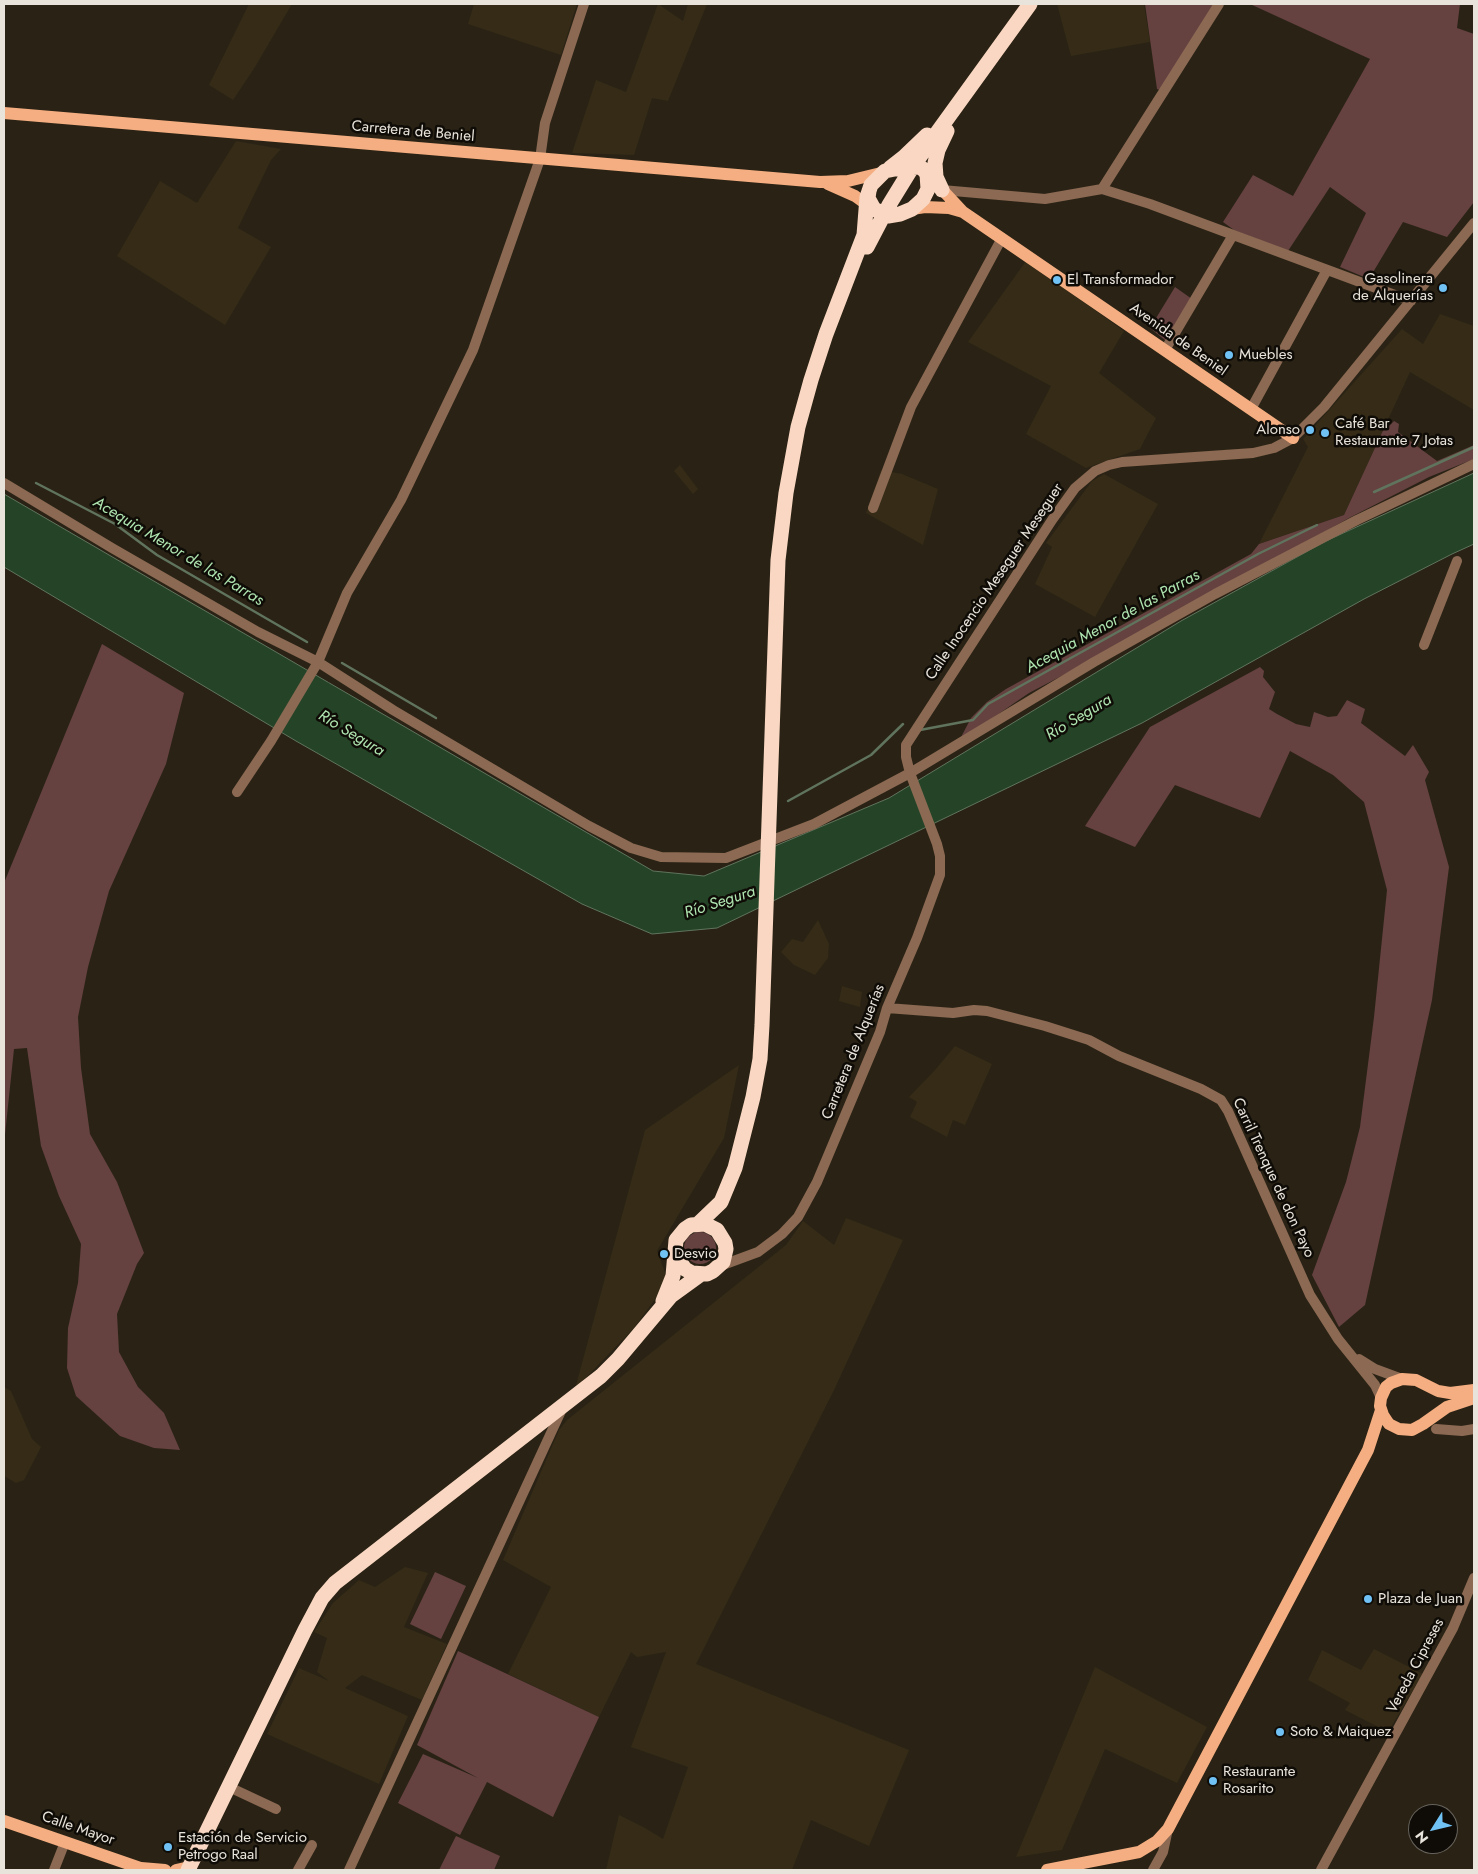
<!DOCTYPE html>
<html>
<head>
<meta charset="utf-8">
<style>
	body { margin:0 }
	#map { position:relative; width:1478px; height:1874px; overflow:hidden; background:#2a2315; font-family:Jost,sans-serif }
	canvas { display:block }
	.frame { position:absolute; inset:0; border:5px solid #e9e4db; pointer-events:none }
	.north { position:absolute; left:1408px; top:1804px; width:50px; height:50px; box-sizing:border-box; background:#0f0c07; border:1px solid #66625c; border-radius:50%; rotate:234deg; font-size:14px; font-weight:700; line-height:20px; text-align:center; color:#e9e4db }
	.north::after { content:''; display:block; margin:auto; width:18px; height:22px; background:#70c1f4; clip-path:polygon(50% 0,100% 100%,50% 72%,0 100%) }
</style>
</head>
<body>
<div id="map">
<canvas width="1478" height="1874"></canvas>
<div class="frame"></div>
<div class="north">N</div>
</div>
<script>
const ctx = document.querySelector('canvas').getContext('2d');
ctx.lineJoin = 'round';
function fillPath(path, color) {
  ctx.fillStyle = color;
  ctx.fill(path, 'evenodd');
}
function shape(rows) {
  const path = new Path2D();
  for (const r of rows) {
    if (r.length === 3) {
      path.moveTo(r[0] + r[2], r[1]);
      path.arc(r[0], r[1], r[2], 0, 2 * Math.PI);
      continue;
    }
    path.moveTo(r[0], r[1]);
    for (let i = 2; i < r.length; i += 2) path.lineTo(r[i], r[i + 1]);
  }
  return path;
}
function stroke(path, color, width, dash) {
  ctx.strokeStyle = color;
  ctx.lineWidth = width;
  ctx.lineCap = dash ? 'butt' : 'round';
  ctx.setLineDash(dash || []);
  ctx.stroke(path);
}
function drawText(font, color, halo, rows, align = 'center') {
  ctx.font = font + ' Jost,sans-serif';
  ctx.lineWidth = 5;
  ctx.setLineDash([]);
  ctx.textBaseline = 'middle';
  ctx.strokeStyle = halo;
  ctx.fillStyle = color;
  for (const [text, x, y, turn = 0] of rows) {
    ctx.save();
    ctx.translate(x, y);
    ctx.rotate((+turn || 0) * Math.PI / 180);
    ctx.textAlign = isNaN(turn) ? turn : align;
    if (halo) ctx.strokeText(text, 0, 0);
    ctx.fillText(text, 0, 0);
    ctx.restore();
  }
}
const built = shape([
	[249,4,292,4,255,67,233,100,209,85],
	[474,4,577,4,561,55,468,24],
	[658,4,683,21,688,4,707,4,668,101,652,98,634,155,572,153,596,80,626,92],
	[1057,4,1144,4,1150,42,1071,56],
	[236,141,281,149,271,160,238,228,271,247,225,325,117,256,160,181,197,203],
	[1026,261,1124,331,1099,373,1156,418,1140,449,1086,468,1026,434,1051,386,968,342],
	[1440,314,1474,326,1474,410,1410,372,1344,515,1259,544,1308,447,1303,439,1402,329,1423,344],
	[680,465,698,489,693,494,674,471],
	[881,470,902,474,938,489,923,545,866,513],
	[1104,474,1158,504,1095,617,1035,584,1052,547,1046,543,1092,481],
	[818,920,829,944,828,958,815,975,794,965,781,952,792,939,803,942],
	[842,986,862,992,860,1007,839,1001],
	[955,1046,992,1064,965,1125,953,1120,947,1137,910,1117,917,1102,909,1097,935,1070],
	[739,1065,724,1138,657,1251,666,1275,658,1295,634,1328,575,1389,645,1130],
	[846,1218,903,1240,835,1388,696,1664,909,1750,869,1846,811,1820,792,1870,606,1870,619,1815,645,1828,663,1839,688,1767,631,1747,666,1652,637,1657,631,1652,599,1717,508,1674,551,1587,503,1560,559,1430,567,1420,786,1245,803,1221,834,1245],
	[4,1387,11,1391,32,1439,41,1447,24,1480,16,1483,4,1476],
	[405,1567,428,1573,404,1627,447,1644,422,1700,362,1675,345,1688,408,1716,379,1784,267,1734,299,1668,329,1681,317,1672,327,1638,314,1632,333,1603,359,1580,375,1587],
	[1374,1649,1423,1674,1388,1732,1345,1710,1350,1703,1308,1680,1322,1650,1361,1670],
	[1095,1667,1207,1727,1177,1783,1105,1749,1062,1850,1016,1857]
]);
const green = shape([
	[1145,4,1215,4,1160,90,1157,89],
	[1250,4,1460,4,1457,28,1474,34,1474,202,1447,237,1403,222,1369,279,1340,267,1366,213,1330,187,1288,251,1234,230,1223,222,1253,175,1293,196,1370,59],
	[1175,287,1192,299,1166,341,1150,328],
	[1394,421,1399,424,1398,432,1437,461,1474,445,1474,459,1429,477,1349,518,1172,618,1029,693,959,741,971,718,987,702,1006,689,1251,554,1259,544,1344,515,1386,424,1388,427],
	[102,644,184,693,166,764,109,891,88,967,78,1017,81,1068,90,1134,117,1182,144,1253,137,1264,117,1314,119,1352,138,1387,164,1413,180,1450,154,1448,120,1436,76,1396,67,1368,68,1328,78,1283,81,1244,59,1196,41,1146,27,1048,14,1049,4,1144,4,883],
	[1260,667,1264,671,1263,677,1275,692,1269,709,1277,714,1296,724,1310,727,1314,712,1328,717,1337,716,1347,700,1365,709,1361,723,1405,756,1413,745,1429,772,1425,780,1449,867,1432,1000,1365,1305,1339,1327,1312,1275,1346,1182,1360,1127,1374,1017,1387,890,1364,802,1333,775,1290,751,1260,818,1175,785,1135,847,1085,826,1150,727],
	[700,1248,16],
	[435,1572,466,1586,441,1639,410,1624],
	[458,1651,599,1717,553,1817,487,1782,460,1835,398,1803,423,1754,478,1778,417,1745],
	[456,1836,500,1856,494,1870,439,1870]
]);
const water = shape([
	[1474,473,1474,544,1452,554,1364,599,1142,723,717,928,652,934,582,904,296,741,4,567,4,494,653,871,704,876,889,798,1181,621,1326,541,1474,473]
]);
const stream = shape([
	[36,483,115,524,157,555,307,642],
	[1374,492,1474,447],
	[342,663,436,718],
	[920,730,973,720,988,704,1258,554,1317,525],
	[788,801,871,755,903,724]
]);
const minor = shape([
	[1102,189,1219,4],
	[942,190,1045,199,1102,189,1150,204,1411,301],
	[1165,350,1233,235],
	[1251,409,1327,270],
	[4,483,112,548,258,632,318,662,393,710,589,826,631,848,661,857,726,858,814,824,910,773,1094,662,1215,594,1357,520,1474,464],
	[873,508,911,407,1002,238],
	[1424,645,1457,561],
	[237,792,271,741,318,662,347,593,401,500,473,350,540,159,545,123,584,4],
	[887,1008,953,1013,974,1010,987,1011,1045,1026,1089,1040,1119,1056,1201,1089,1221,1100,1228,1111,1310,1295,1338,1339,1375,1385,1381,1398],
	[720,1266,758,1252,782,1234,798,1217,817,1182,880,1032,887,1008,917,938,940,875,940,856,937,844,910,773,906,757,906,745,1052,520,1075,488,1095,471,1109,465,1122,462,1253,453,1274,448,1293,438,1324,407,1474,223],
	[1359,1359,1375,1369,1402,1379],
	[1436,1429,1462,1431,1474,1429],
	[229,1787,276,1809],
	[54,1870,65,1842],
	[298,1870,312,1845],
	[349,1870,562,1409],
	[1153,1870,1163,1852,1168,1829],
	[1321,1870,1453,1628,1474,1578]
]);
const major = shape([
	[4,113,820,182,848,181,885,172],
	[936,183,963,212,1293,438],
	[828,184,855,196,873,209],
	[912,209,925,207,949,208,963,212],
	[1474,1390,1450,1393,1438,1391,1416,1380,1402,1379,1391,1383,1386,1387,1381,1398,1380,1406,1383,1415,1389,1424,1399,1429,1412,1430,1423,1424,1447,1407,1474,1398],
	[4,1821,146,1870],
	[141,1868,165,1870],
	[176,1870,185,1868,189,1870],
	[1047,1870,1139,1852,1157,1841,1168,1829,1368,1450,1381,1410]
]);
const highway = shape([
	[890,168,904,157,927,135],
	[942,190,936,177,935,163,938,150,947,131],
	[867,247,889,205,913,166,1030,4],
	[698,1224,721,1202,735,1168,753,1097,760,1059,762,1025,778,560,786,493,798,427,811,380,826,334,864,235,867,197,871,185,885,171,895,169,919,167,922,168,927,174,928,189,923,199,912,209,900,214,888,216,874,209,868,198,869,191],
	[663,1301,673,1276,676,1240,685,1229,691,1225,705,1224,717,1230,725,1243,726,1249,723,1262,713,1271,707,1274,692,1273,685,1269,676,1256],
	[188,1870,305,1630,322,1598,335,1583,601,1376,618,1359,671,1296,700,1275]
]);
const markers = [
	[1057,280,5,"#70c1f4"],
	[1443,288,5,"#70c1f4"],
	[1229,355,5,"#70c1f4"],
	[1310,430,5,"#70c1f4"],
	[1325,433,5,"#70c1f4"],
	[664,1254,5,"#70c1f4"],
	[1368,1599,5,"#70c1f4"],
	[1280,1732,5,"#70c1f4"],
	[1213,1781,5,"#70c1f4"],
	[168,1847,5,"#70c1f4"]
];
const streetNames = [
	["Carretera de Beniel",413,132,5],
	["Avenida de Beniel",1178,340,35],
	["Calle Inocencio Meseguer Meseguer",995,582,-56],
	["Carretera de Alquerías",854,1052,-68],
	["Carril Trenque de don Payo",1273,1178,65],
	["Vereda Cipreses",1416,1666,-62],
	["Calle Mayor",78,1829,19]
];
const poiNames = [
	["Gasolinera",1433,279,"right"],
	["de Alquerías",1433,296,"right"],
	["El Transformador",1067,280],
	["Muebles",1239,355],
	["Café Bar",1335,424],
	["Restaurante 7 Jotas",1335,441],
	["Alonso",1300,430,"right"],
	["Desvio",674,1254],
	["Plaza de Juan",1378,1599],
	["Soto & Maiquez",1290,1732],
	["Restaurante",1223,1772],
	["Rosarito",1223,1789],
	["Estación de Servicio",178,1838],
	["Petrogo Raal",178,1855]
];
const waterNames = [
	["Acequia Menor de las Parras",178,552,31],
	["Acequia Menor de las Parras",1113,622,-29],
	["Río Segura",1079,718,-31],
	["Río Segura",351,734,31],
	["Río Segura",720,903,-18]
];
fillPath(built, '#352b17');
fillPath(green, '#654140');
fillPath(water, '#254427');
stroke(water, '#60745d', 1);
stroke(stream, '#60745d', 2.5);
stroke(minor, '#8b6953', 10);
stroke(major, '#f5ae81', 12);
stroke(highway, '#fad7c2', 15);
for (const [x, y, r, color] of markers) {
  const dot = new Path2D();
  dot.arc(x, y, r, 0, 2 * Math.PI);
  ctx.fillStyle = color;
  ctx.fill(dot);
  stroke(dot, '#0f0c07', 2);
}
drawText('15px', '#e9e4db', '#0f0c07', streetNames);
drawText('15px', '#e9e4db', '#0f0c07', poiNames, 'left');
drawText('italic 16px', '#afe5b0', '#0f0c07', waterNames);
</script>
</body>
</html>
